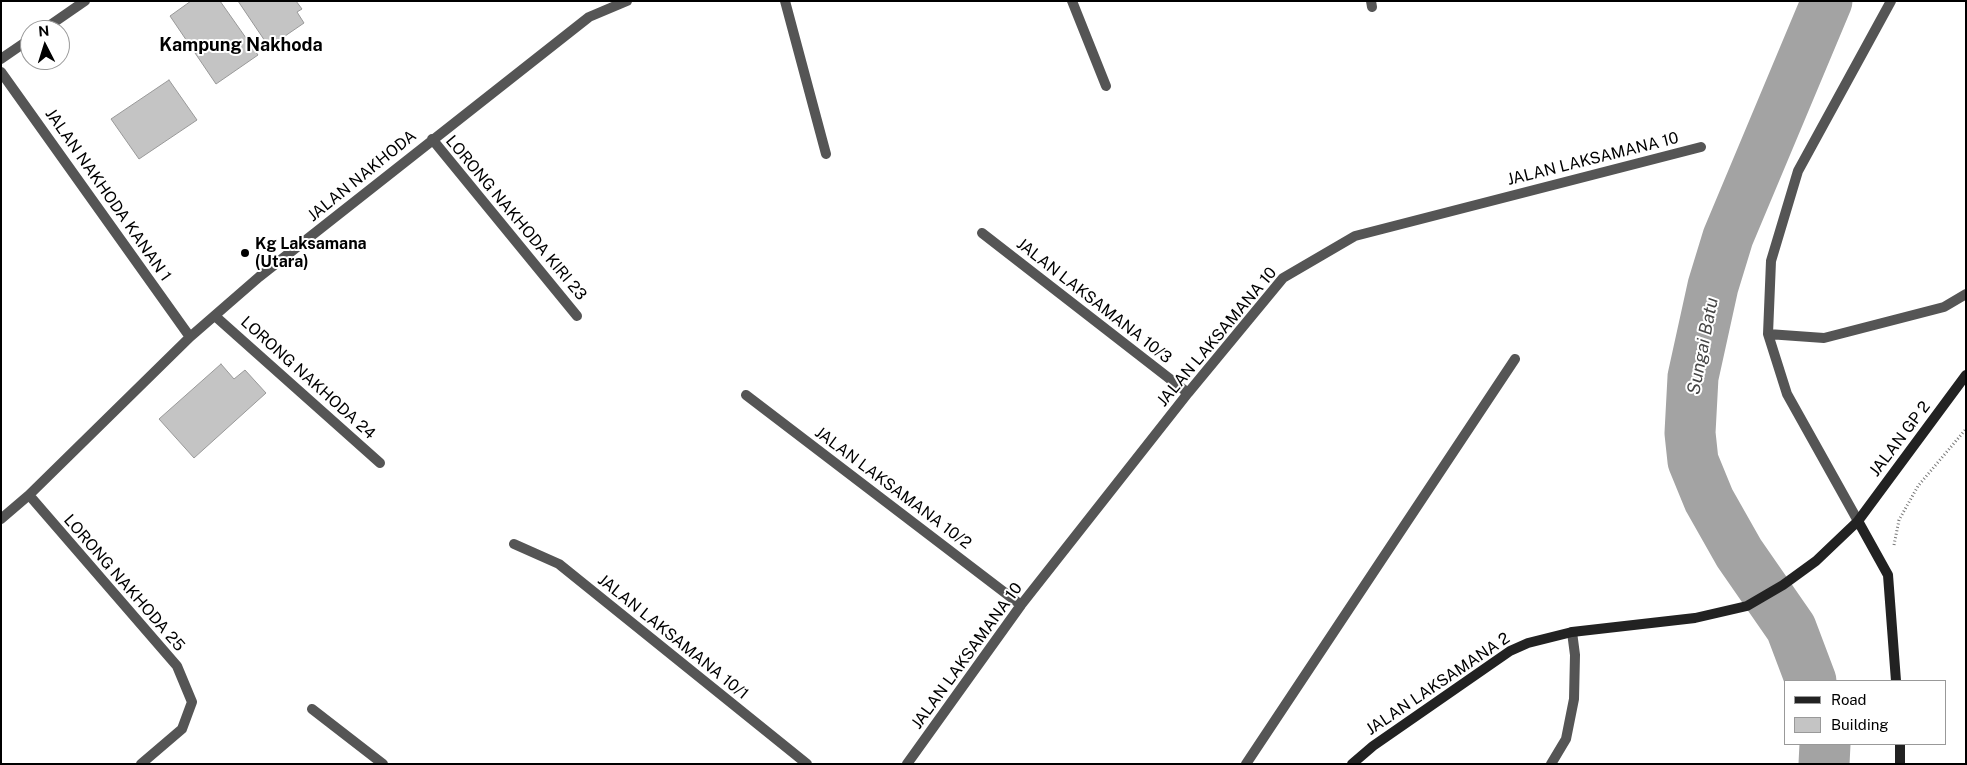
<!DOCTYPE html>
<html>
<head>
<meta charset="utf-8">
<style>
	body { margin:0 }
	#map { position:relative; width:1967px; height:765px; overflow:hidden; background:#fff; font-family:"Public Sans",sans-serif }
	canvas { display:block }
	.frame { position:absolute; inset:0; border:2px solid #000; pointer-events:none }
	.legend { position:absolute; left:1784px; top:680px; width:162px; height:65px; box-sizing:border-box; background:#fff; border:1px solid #999; margin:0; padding:6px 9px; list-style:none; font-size:15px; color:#000 }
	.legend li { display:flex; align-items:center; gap:10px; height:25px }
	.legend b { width:25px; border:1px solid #999 }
	.north { position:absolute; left:20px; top:20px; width:50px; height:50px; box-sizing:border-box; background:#fff; border:1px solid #999; border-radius:50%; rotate:355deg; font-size:14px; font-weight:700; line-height:20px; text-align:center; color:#000 }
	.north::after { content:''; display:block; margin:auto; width:18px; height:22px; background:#000; clip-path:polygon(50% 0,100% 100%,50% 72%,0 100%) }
</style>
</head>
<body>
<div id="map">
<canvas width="1967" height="765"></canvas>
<div class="frame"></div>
<ul class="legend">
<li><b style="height:6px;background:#222"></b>Road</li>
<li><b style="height:14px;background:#c4c4c4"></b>Building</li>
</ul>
<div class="north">N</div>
</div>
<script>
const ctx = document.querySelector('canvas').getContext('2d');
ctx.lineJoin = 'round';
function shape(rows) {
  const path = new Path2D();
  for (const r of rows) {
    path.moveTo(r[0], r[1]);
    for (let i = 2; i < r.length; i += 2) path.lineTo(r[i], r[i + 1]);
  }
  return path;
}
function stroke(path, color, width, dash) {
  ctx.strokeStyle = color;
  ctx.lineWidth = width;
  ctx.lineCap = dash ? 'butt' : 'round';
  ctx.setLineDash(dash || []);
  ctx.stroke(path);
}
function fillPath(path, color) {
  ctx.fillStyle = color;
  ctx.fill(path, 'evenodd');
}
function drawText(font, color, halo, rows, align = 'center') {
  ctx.font = font + ' "Public Sans",sans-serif';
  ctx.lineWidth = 4;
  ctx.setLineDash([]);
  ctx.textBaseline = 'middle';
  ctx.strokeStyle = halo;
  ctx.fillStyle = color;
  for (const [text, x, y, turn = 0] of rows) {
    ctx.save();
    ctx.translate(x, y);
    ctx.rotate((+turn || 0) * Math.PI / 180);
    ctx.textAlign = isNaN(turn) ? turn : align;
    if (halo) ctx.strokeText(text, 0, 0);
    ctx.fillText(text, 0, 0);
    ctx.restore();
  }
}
const river = shape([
	[1811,681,1791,628,1739,553,1709,500,1693,461,1690,433,1693,377,1713,286,1728,237,1827,1],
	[1824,764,1825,744]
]);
const building = shape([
	[191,1,220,1,258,55,216,84,170,16,191,1],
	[238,1,296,1,302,9,297,12,304,23,269,47,238,1],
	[169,80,197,120,139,159,111,119,169,80],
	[221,364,234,379,245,370,266,393,194,458,159,419,221,364]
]);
const path = shape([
	[1894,545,1899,520,1918,486,1966,429]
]);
const lane = shape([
	[1551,764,1566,739,1574,699,1575,655,1572,632]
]);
const street = shape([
	[785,1,826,154],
	[1072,1,1106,86],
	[1371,1,1372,7],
	[43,30,85,1],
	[1,59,30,39],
	[1,72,190,337],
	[432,139,577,316],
	[982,233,1188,393],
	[215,316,380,463],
	[1768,334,1824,338,1944,307,1966,294],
	[746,395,1021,605],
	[29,495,177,666,192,702,182,729,141,764],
	[1,519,29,495,190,337,259,277,589,17,627,1],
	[1858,521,1787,394,1768,334,1771,261,1798,171,1891,1],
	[514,544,559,564,807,764],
	[312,709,383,764],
	[907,764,1021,605,1188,393,1283,278,1355,236,1701,147],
	[1246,764,1515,359]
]);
const secondary = shape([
	[1858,521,1888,575,1896,681],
	[1352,764,1373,746,1510,651,1528,643,1572,632,1695,618,1747,606,1783,585,1816,561,1858,521,1966,375],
	[1900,764,1900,744]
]);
const markers = [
	[245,253,5,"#000"]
];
const streetNames = [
	["JALAN LAKSAMANA 10",1593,159,-14],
	["JALAN NAKHODA",362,176,-39],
	["JALAN NAKHODA KANAN 1",108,195,55],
	["LORONG NAKHODA KIRI 23",516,218,50],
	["JALAN LAKSAMANA 10/3",1094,301,38],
	["JALAN LAKSAMANA 10",1217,337,-50],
	["LORONG NAKHODA 24",308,378,42],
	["JALAN GP 2",1900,439,-53],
	["JALAN LAKSAMANA 10/2",893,488,37],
	["LORONG NAKHODA 25",124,583,49],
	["JALAN LAKSAMANA 10/1",673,637,39],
	["JALAN LAKSAMANA 10",967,656,-54],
	["JALAN LAKSAMANA 2",1438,684,-34]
];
const poiNames = [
	["Kg Laksamana",255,244],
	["(Utara)",255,262]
];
const neighbourhoodNames = [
	["Kampung Nakhoda",241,45]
];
const waterNames = [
	["Sungai Batu",1703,346,-79]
];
stroke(river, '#a3a3a3', 51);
fillPath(building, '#c4c4c4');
stroke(building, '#999', 1);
stroke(path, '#777', 3, [1, 2.5]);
stroke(lane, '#555', 10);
stroke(street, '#555', 10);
stroke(secondary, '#222', 10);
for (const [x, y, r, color] of markers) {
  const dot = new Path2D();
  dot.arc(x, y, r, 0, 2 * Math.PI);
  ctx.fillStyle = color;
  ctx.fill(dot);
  stroke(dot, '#fff', 2);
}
drawText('16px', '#000', '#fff', streetNames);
drawText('bold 16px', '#000', '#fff', poiNames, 'left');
drawText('bold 18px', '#000', '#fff', neighbourhoodNames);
drawText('italic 18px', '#444', '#fff', waterNames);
</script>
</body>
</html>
